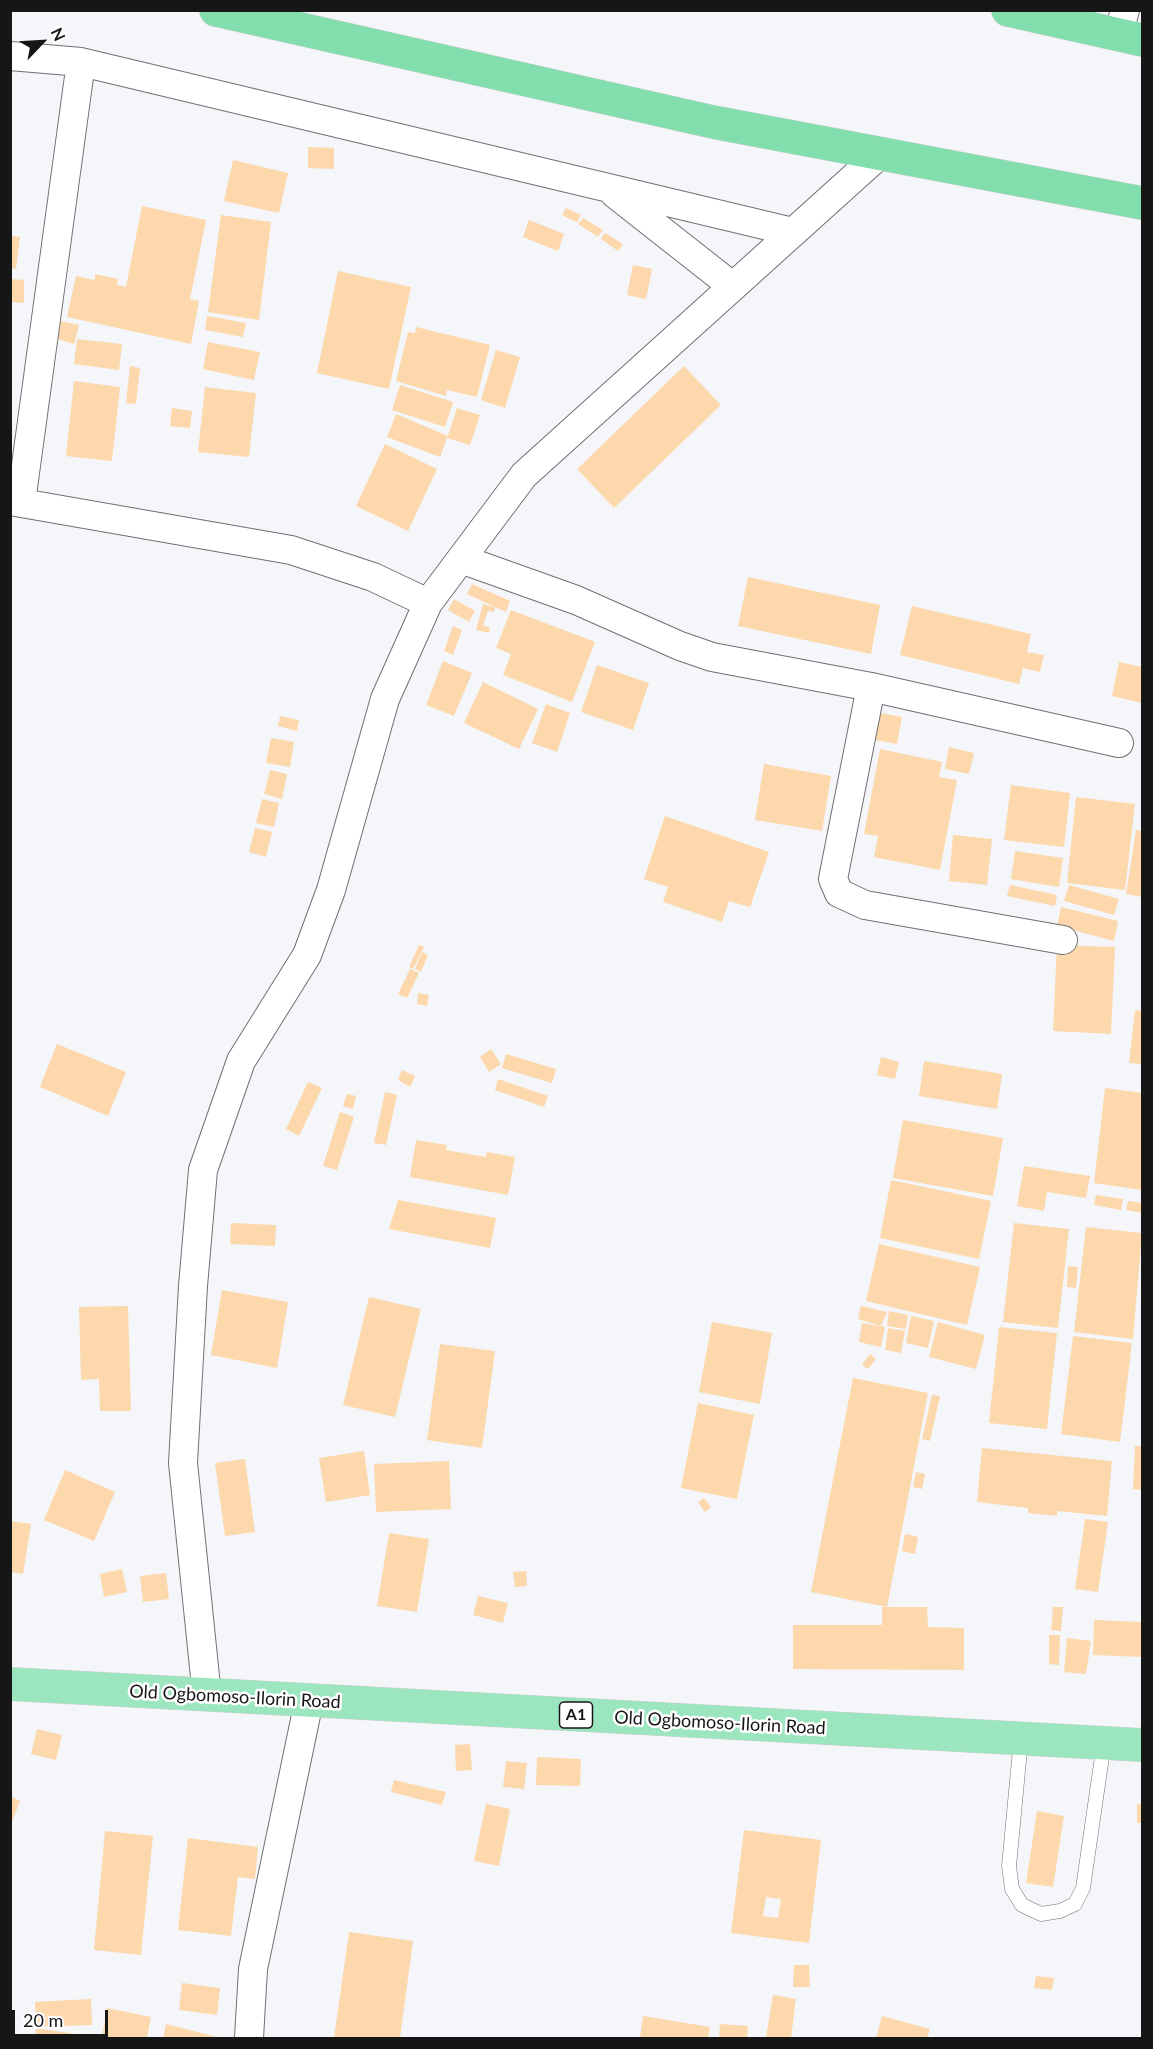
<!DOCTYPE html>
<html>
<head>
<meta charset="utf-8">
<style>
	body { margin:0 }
	#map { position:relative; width:1153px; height:2049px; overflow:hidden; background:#f4f6f9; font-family:Lato,sans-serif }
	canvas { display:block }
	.frame { position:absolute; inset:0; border:12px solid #161617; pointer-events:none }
	.north { position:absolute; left:12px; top:12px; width:60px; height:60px; -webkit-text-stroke:4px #fff; paint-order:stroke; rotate:65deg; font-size:16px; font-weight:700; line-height:24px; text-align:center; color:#161617 }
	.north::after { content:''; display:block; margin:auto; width:21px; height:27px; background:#161617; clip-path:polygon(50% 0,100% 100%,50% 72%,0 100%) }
	.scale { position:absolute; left:12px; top:2010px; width:96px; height:27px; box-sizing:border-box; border:3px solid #161617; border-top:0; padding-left:8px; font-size:18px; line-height:21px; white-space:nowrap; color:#161617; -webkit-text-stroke:4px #fff; paint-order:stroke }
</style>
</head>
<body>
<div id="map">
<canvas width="1153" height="2049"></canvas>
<div class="frame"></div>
<div class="north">N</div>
<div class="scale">20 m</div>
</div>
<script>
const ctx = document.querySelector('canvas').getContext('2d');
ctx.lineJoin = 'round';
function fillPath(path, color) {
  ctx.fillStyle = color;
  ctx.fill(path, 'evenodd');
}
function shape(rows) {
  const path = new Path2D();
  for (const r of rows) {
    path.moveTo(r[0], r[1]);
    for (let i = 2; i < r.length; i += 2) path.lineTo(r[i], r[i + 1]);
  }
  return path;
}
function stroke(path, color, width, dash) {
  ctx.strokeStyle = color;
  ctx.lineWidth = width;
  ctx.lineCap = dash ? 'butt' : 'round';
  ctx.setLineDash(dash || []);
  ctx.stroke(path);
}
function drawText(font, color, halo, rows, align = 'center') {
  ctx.font = font + ' Lato,sans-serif';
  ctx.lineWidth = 5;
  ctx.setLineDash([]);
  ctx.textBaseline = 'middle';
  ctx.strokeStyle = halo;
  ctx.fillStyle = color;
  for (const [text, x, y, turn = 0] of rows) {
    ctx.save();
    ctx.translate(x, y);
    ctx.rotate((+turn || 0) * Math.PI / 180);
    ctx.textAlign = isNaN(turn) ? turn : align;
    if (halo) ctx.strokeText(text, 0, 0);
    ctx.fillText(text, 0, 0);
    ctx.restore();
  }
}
const building = shape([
	[308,147,334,148,334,169,308,168],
	[233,160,288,173,279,213,224,201],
	[142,206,206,220,190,299,199,301,191,344,67,317,76,276,95,280,95,274,118,279,117,285,126,287],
	[566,208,581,215,577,222,562,215],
	[221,215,271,222,259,320,208,312],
	[583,218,603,230,598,237,578,224],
	[529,220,564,234,558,251,523,237],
	[605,233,623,244,618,251,601,239],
	[10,236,20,237,16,269,10,268],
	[633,265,652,269,646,299,627,295],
	[338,271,411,287,389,389,317,373],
	[10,279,24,280,24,303,10,302],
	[207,316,246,323,243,337,205,330],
	[61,321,79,325,74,344,57,339],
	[416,327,490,345,477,397,447,390,446,396,396,381,408,332,415,333],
	[77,339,122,344,119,370,74,364],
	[208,342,260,352,254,380,203,369],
	[496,350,520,357,505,408,481,400],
	[130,366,140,368,136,404,126,403],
	[684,366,721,405,614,508,577,469],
	[74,381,120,387,112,461,66,456],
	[400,385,453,402,445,427,392,410],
	[205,387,256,393,249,457,198,452],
	[172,408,192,411,190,428,170,426],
	[457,408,480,415,470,445,447,438,440,457,387,437,396,414,448,436],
	[385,444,437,469,408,531,356,506],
	[748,577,880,605,871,654,738,626],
	[472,584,510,601,506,612,467,594],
	[454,599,475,611,469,622,448,610],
	[483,604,495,607,494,612,488,611,483,625,490,628,489,633,476,630],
	[912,606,1031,634,1027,652,1044,655,1040,672,1023,668,1019,684,900,655],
	[511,610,595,642,572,702,503,675,511,654,496,648],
	[453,626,462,630,453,655,444,651],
	[443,661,472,673,454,716,426,705],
	[1119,662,1142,667,1142,703,1112,696],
	[597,665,649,683,633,730,581,712],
	[483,682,538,709,519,749,464,723],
	[546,704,570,713,557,752,532,743],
	[875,712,902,717,897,744,870,739],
	[280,716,299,720,297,731,278,726],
	[271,738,294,742,290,767,266,763],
	[949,747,974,753,969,774,945,769],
	[880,749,942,762,939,777,957,780,940,870,874,857,878,836,864,834],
	[764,764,831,776,822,831,755,820],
	[270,770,287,774,282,799,264,794],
	[1011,785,1070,793,1064,847,1004,840],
	[1076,797,1135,804,1125,890,1067,883],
	[262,799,279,803,274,827,256,823],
	[665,816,769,852,750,907,729,901,722,922,663,902,668,887,644,879],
	[255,828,272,832,266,857,249,852],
	[1136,830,1142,831,1142,897,1126,894],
	[953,835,992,839,987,885,949,881],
	[1015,851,1063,858,1059,887,1011,879],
	[1010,885,1057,895,1055,906,1007,896],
	[1069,885,1119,899,1114,915,1064,901],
	[1061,907,1118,921,1114,941,1057,926],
	[419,945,424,947,413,969,409,967],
	[1057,945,1115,947,1111,1034,1053,1031],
	[422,952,428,955,421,972,415,969],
	[410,969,419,973,407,998,398,994],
	[418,993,429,995,427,1006,417,1004],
	[1135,1010,1142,1011,1142,1064,1129,1063],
	[57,1044,126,1072,108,1116,40,1087],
	[491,1049,501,1064,489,1072,480,1057],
	[506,1054,556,1069,552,1083,502,1068],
	[881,1057,899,1062,895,1079,877,1075],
	[924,1061,1002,1074,997,1109,919,1096],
	[402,1070,415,1076,410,1087,398,1080],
	[498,1079,548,1096,544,1107,495,1090],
	[308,1082,322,1088,299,1136,286,1129],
	[1105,1088,1142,1093,1142,1190,1094,1183],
	[385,1092,397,1095,386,1145,374,1143],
	[347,1094,356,1096,353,1109,343,1106],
	[340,1112,354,1117,337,1170,323,1166],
	[903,1120,1003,1138,993,1196,893,1178],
	[416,1140,447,1145,446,1150,486,1157,487,1152,515,1157,508,1195,410,1177],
	[1024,1166,1090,1176,1086,1198,1047,1192,1044,1211,1017,1206],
	[891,1180,991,1201,979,1259,880,1238],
	[1096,1195,1123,1199,1121,1210,1094,1205],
	[398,1200,496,1218,490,1248,389,1229],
	[1128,1201,1142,1203,1142,1213,1126,1210],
	[231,1223,276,1225,275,1246,230,1244],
	[1014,1223,1069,1229,1058,1328,1003,1322],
	[1086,1227,1142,1233,1133,1339,1074,1332],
	[879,1244,980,1267,967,1325,866,1301],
	[1068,1266,1078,1267,1076,1288,1067,1287],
	[222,1290,288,1302,277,1368,211,1355],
	[369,1297,421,1309,395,1417,343,1405],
	[128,1306,131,1411,100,1411,99,1379,81,1380,79,1307],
	[861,1306,887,1312,881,1326,858,1319],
	[889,1311,908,1315,906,1329,887,1326],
	[911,1316,934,1321,928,1348,906,1343],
	[712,1322,772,1333,760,1404,699,1392],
	[938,1322,985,1335,976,1369,929,1357],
	[862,1323,885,1327,881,1347,859,1342],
	[999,1327,1057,1333,1047,1429,989,1423],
	[888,1328,905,1331,901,1353,885,1350],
	[1073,1336,1132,1343,1120,1442,1061,1434],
	[440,1344,495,1351,482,1448,427,1440],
	[870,1354,876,1359,868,1369,862,1365],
	[853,1378,928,1393,887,1607,811,1592],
	[932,1395,940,1396,930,1441,922,1439],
	[698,1403,754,1415,737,1499,681,1488],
	[1135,1446,1142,1446,1142,1490,1133,1489],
	[982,1448,1112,1461,1107,1516,1057,1511,1057,1516,1028,1513,1028,1508,977,1502],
	[364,1451,370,1495,326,1502,319,1458],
	[245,1459,255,1532,225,1536,215,1463],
	[449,1461,451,1509,376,1512,374,1464],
	[65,1470,115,1492,94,1541,44,1520],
	[916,1472,925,1474,922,1489,913,1487],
	[704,1498,711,1507,705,1512,698,1502],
	[1085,1519,1108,1522,1098,1592,1075,1589],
	[10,1521,31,1524,23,1574,10,1572],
	[389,1533,429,1539,417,1612,377,1606],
	[905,1534,918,1537,915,1554,902,1551],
	[122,1569,127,1592,104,1597,100,1574],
	[526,1571,527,1586,515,1587,513,1572],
	[166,1573,169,1599,143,1602,140,1576],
	[478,1596,508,1603,503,1623,473,1615],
	[882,1607,927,1607,928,1627,964,1628,964,1670,793,1669,793,1625,882,1625],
	[1053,1607,1063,1607,1061,1631,1051,1630],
	[1094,1620,1142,1622,1142,1657,1093,1655],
	[1049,1635,1060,1635,1059,1665,1049,1664],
	[1067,1638,1091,1641,1086,1674,1064,1672],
	[37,1729,62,1735,56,1760,31,1754],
	[470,1744,472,1770,456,1771,455,1745],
	[537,1757,581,1759,580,1786,536,1785],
	[506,1761,527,1763,524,1789,503,1787],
	[394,1780,446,1792,442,1805,391,1792],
	[10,1796,20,1801,11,1824,10,1824],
	[486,1804,510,1809,499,1866,474,1861],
	[1137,1804,1142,1804,1142,1823,1137,1823],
	[1037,1811,1064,1816,1053,1887,1026,1883],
	[744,1830,821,1840,809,1943,731,1933],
	[766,1897,781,1899,778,1918,763,1916],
	[105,1831,153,1836,141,1955,94,1950],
	[188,1838,258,1847,255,1879,238,1877,231,1936,178,1930],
	[349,1932,413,1941,400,2038,334,2038],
	[794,1965,809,1965,810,1987,793,1987],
	[1036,1976,1054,1978,1052,1990,1034,1988],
	[182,1983,220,1988,217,2015,179,2010],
	[773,1995,796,1999,791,2038,766,2037],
	[91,1999,92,2025,36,2027,35,2002],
	[107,2008,151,2017,147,2038,102,2038],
	[643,2016,710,2027,708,2038,640,2038],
	[882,2016,930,2029,927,2038,876,2038],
	[166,2024,221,2038,163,2038],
	[720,2024,748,2026,747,2038,719,2038],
	[36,2028,89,2036,88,2038,35,2038]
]);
const service = shape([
	[1021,1739,1009,1866,1012,1889,1022,1905,1041,1914,1060,1911,1075,1904,1083,1888,1104,1743]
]);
const minor = shape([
	[1118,35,1125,10],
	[10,56,81,62,793,232],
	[615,194,732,286],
	[10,501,291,550,373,577,428,603],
	[21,502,81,62],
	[461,559,576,600,680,646,712,657,871,687,1119,743],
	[871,687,833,879,839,893,865,905,1063,940],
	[207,1696,183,1463,193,1286,203,1170,241,1061,307,955,331,890,385,699,428,603,524,475,880,154],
	[249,2038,253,1969,309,1701]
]);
const trunk = shape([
	[10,1684,1142,1745]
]);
const motorway = shape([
	[216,10,713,122,1142,203],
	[1008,10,1142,40]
]);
const shields = [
	[576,1715,33]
];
const shieldNames = [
	["A1",576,1715]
];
const streetNames = [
	["Old Ogbomoso-Ilorin Road",235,1697,3],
	["Old Ogbomoso-Ilorin Road",720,1723,3]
];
fillPath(building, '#fcd8ac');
stroke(service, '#6f7073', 15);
stroke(minor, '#6f7073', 30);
stroke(trunk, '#d0d0d1', 34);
stroke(motorway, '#d0d0d1', 34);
stroke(service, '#fff', 14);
stroke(minor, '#fff', 28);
stroke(trunk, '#9be6be', 33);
stroke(motorway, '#82dfad', 33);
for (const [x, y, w] of shields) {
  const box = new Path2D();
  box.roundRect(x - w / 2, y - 13, w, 26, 4.5);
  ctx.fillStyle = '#fff';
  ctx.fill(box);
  stroke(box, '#161617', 1.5);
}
drawText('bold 16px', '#161617', null, shieldNames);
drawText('18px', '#161617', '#fff', streetNames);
</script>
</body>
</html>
